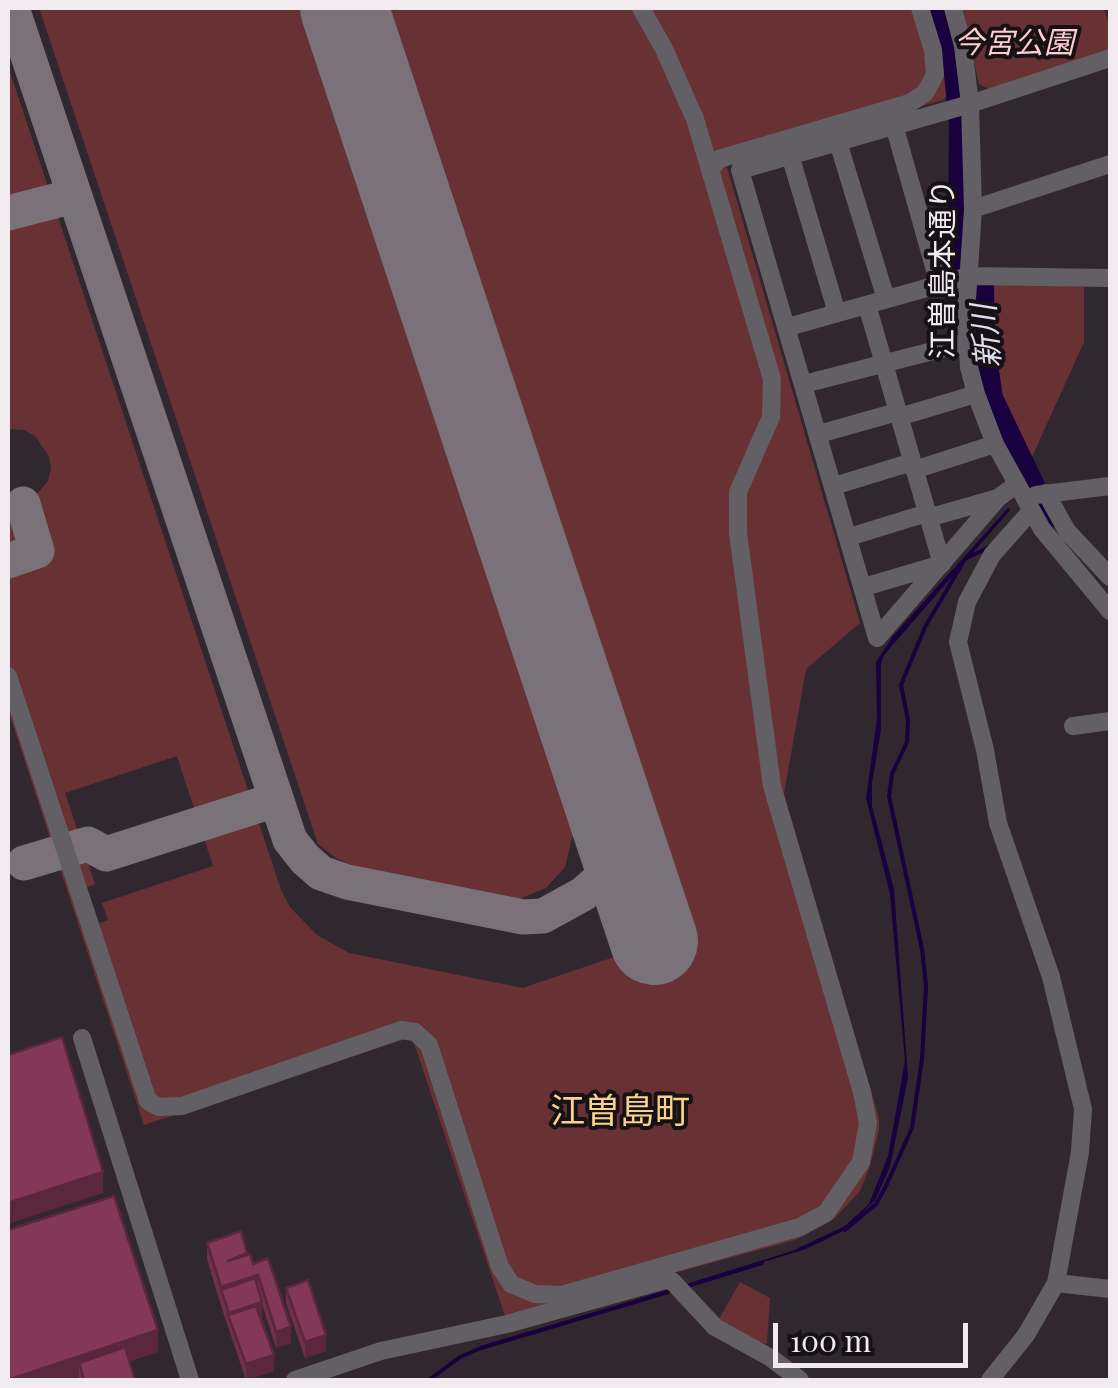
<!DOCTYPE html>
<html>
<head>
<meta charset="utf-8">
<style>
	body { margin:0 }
	#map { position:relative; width:1118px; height:1388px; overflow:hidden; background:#31272f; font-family:"Playfair Display",serif }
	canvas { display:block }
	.frame { position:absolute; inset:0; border:10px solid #f1eaef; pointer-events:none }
	.scale { position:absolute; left:773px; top:1323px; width:195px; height:45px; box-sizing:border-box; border:5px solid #f1eaef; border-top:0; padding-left:12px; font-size:30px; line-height:35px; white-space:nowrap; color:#f1eaef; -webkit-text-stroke:8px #161115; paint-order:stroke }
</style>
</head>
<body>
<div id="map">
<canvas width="1118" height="1388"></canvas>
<div class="frame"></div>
<div class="scale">100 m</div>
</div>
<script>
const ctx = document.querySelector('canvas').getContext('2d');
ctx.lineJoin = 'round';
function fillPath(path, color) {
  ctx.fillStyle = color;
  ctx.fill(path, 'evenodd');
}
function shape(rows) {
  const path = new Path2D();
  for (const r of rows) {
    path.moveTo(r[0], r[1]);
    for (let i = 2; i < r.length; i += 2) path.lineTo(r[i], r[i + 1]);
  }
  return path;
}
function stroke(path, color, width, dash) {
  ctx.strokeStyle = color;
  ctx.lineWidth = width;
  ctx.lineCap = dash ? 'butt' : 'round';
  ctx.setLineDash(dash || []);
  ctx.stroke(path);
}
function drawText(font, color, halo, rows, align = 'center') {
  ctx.font = font + ' "Playfair Display","Noto Sans JP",serif';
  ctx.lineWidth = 8;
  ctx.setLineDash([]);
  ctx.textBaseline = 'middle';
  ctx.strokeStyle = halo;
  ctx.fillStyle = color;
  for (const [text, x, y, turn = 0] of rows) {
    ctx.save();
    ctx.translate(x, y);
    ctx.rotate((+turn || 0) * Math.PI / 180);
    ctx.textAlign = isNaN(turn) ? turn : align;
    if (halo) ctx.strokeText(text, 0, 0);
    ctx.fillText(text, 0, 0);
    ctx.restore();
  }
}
const green = shape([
	[39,8,299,8,573,833,565,867,546,888,519,899,501,897,355,867,336,858,318,844],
	[390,8,930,8,951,82,949,94,943,100,726,164,860,623,806,669,784,794,879,1118,879,1131,869,1169,860,1191,834,1219,795,1240,506,1319,412,1037,144,1125,8,710,8,506,32,500,48,481,51,469,49,456,35,436,24,430,8,429,8,66,281,890,290,907,317,935,349,953,523,988,696,929],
	[177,756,213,866,102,903,108,920,95,925,83,889,95,884,65,793],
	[963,8,1104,8,1110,27,1110,50,991,90,979,84],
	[979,283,1084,287,1084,342,1023,477,985,392,978,349],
	[740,1282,770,1298,767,1344,738,1336,718,1321]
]);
const water = shape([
	[978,316,984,316,984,349,993,394,1030,478,1026,480,985,393,978,357],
	[1008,508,1010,510,884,655,881,664,881,730,872,783,872,806,894,889,908,1078,890,1167,875,1200,845,1230,806,1249,580,1318,792,1251,845,1226,869,1204,888,1156,905,1061,890,894,866,798,877,719,876,662,893,636]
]);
const stream = shape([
	[845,1230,876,1204,886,1186,912,1128,922,1059,926,986,922,949,889,796,892,774,907,742,908,720,901,685,925,627,965,559,989,547],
	[690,1285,762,1263],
	[429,1380,460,1357,481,1348,668,1292]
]);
const river = shape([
	[939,8,953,55,960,123,959,277,983,288,984,344,992,398,1049,517]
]);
const taxiway = shape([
	[12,8,290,840,305,859,321,873,347,882,523,917,543,916,583,894,598,881,623,846],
	[8,213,74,196],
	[8,561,37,551,23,504],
	[24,863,88,844,106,854,275,800]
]);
const runway = shape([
	[344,8,654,941]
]);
const minor = shape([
	[953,8,963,46,970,104,973,209,966,314,969,367,976,394,995,444,1042,529,1110,611],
	[894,125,939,284],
	[838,142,886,299],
	[790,155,837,313],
	[710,170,719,159,910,103,925,93,935,75,933,50,920,8],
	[973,209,1110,164],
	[788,327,969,276,1110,278],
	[804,384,968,342],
	[899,417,976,394],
	[819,434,897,412],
	[914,470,995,444],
	[1017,484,998,498,877,638,740,170,970,104,1110,58],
	[834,486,912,462],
	[1046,493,1067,531,1110,577],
	[1036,495,1110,486],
	[928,518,998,498],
	[849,537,927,513],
	[864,587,942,564,867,305],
	[8,676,148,1101,159,1107,182,1106,401,1030,415,1032,429,1045,500,1267,511,1284,535,1294,562,1295,800,1227,826,1213,861,1162,868,1123,862,1092,772,786,738,533,738,492,771,417,772,379,695,119,664,49,641,8],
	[1073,726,1110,721],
	[82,1038,190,1380],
	[1056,1283,1110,1289],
	[295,1380,381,1351,507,1324,665,1280,672,1281,715,1327,771,1358,800,1380],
	[990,1380,1026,1335,1056,1283,1080,1152,1083,1109,1051,977,998,823,985,750,958,642,967,602,992,555,1031,511]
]);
const wall = shape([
	[8,1230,158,1352,129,1361,135,1380,79,1380,79,1379,73,1380,8,1380],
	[207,1243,247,1255,253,1264,291,1343,276,1348,262,1304,262,1318,261,1318,274,1371,246,1380,221,1306,207,1259],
	[286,1288,326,1351,305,1358,286,1303]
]);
const shadedWall = shape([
	[103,1172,103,1193,8,1224,8,1203],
	[258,1275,258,1291,221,1290,221,1287],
	[262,1302,262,1318,233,1327,229,1313],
	[291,1327,291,1343,276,1348,276,1332],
	[158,1330,158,1352,83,1377,79,1363,79,1378,73,1380,10,1380],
	[326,1335,326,1351,305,1358,305,1342],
	[274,1355,274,1371,246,1380,246,1364]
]);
const building = shape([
	[62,1037,103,1172,8,1203,8,1055,62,1037],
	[114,1196,158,1330,8,1380,8,1230,114,1196],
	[241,1231,247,1253,228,1261,250,1254,253,1264,268,1258,291,1327,276,1332,258,1275,221,1287,207,1243,241,1231],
	[255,1278,262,1302,229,1313,221,1290,255,1278],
	[308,1280,326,1335,305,1342,286,1288,308,1280],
	[256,1306,274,1355,246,1364,228,1315,256,1306],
	[125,1347,135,1380,84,1380,79,1363,125,1347]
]);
const parkNames = [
	["今宮公園",1014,44]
];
const streetNames = [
	["江曽島本通り",944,269,-90]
];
const waterNames = [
	["新川",987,336,-95]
];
const quarterNames = [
	["江曽島町",620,1112]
];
fillPath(green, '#683235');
fillPath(water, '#19003e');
stroke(stream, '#19003e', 4);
stroke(river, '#19003e', 22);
stroke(taxiway, '#7a7278', 35);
stroke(runway, '#7a7278', 88);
stroke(minor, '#636065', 18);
fillPath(wall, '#70304a');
fillPath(shadedWall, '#5b273c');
fillPath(building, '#823856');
stroke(building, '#5b273c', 2.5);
drawText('italic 30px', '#fecece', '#161115', parkNames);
drawText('30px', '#f1eaef', '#161115', streetNames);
drawText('italic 32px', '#dfddf1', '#161115', waterNames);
drawText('35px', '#f9d38b', '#161115', quarterNames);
</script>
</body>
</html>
